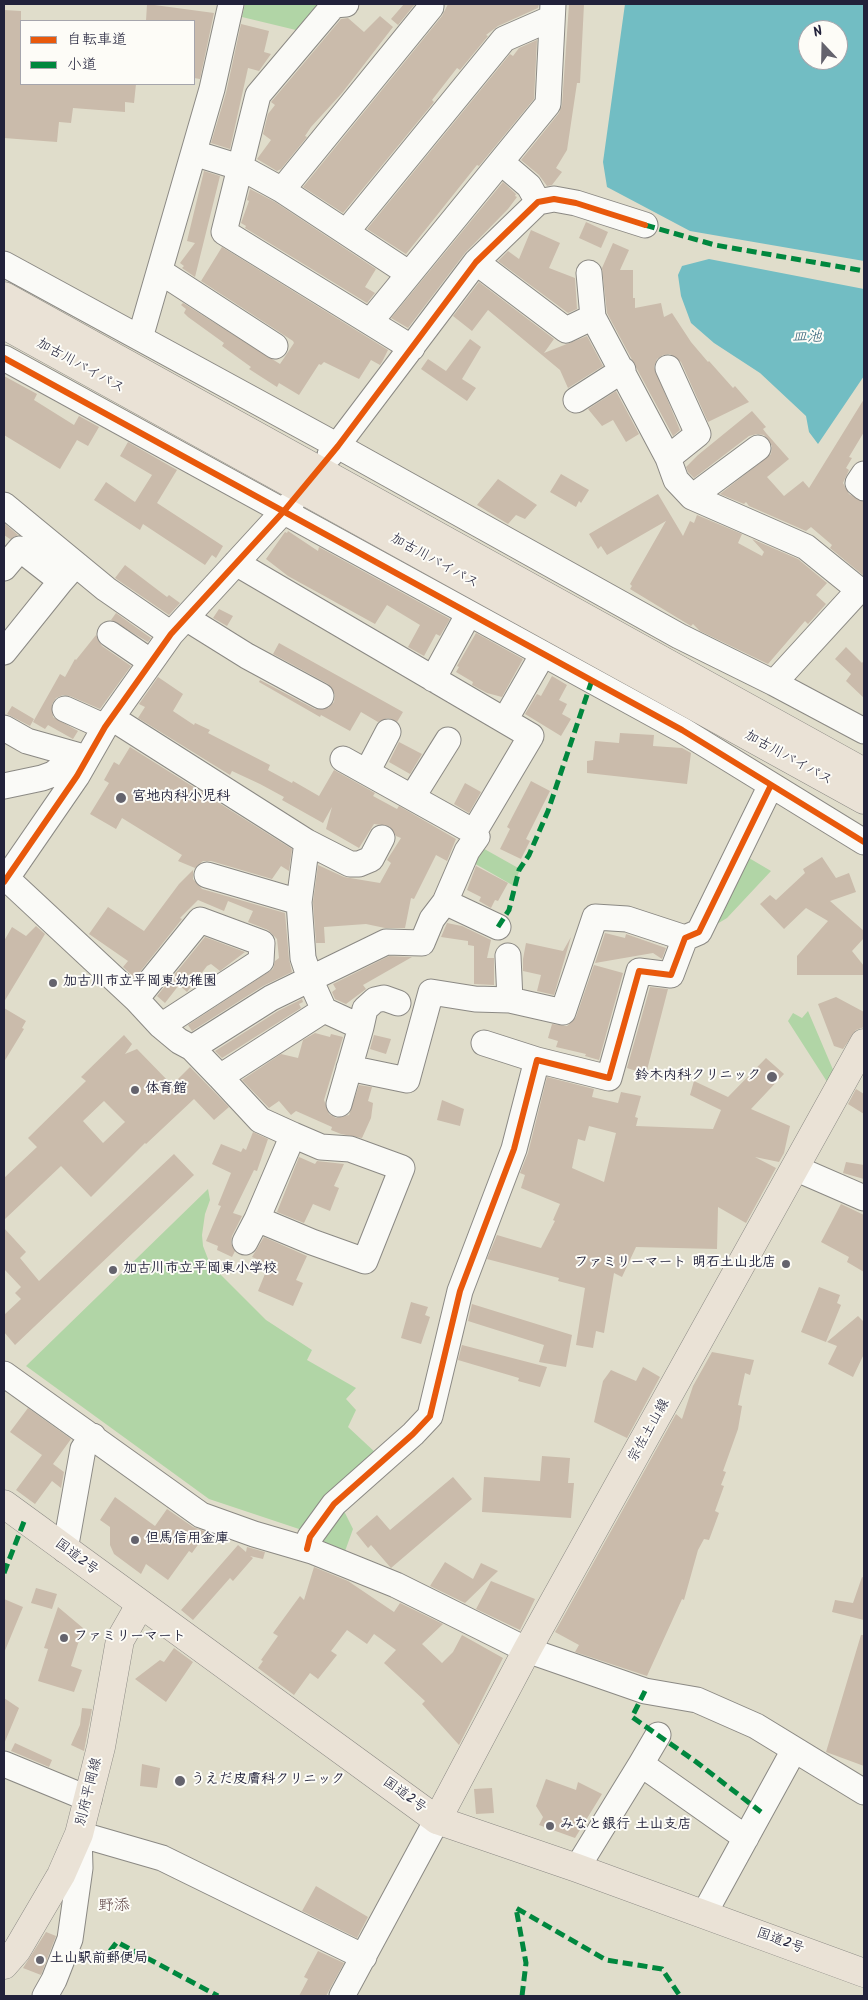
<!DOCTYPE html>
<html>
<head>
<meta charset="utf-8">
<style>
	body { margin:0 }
	#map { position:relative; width:868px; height:2000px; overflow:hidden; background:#e0ddcb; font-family:Kalam,"Klee One",sans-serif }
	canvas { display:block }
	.frame { position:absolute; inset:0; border:5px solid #22223b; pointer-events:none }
	.legend { position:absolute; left:20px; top:20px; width:175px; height:65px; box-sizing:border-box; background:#fdfcf7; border:1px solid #a5a5ac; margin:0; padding:6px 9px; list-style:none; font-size:15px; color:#22223b }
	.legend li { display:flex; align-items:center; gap:10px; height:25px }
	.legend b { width:25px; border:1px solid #a5a5ac }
	.north { position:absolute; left:798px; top:20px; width:50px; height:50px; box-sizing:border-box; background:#fdfcf7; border:1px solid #a5a5ac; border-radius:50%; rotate:339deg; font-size:14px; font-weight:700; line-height:20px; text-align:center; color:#22223b }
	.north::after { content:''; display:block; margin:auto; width:18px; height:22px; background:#64636d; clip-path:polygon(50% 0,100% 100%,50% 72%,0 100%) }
</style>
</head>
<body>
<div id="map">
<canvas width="868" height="2000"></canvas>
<div class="frame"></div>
<ul class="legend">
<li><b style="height:6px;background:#e8590c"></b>自転車道</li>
<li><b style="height:6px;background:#00873e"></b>小道</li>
</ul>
<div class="north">N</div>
</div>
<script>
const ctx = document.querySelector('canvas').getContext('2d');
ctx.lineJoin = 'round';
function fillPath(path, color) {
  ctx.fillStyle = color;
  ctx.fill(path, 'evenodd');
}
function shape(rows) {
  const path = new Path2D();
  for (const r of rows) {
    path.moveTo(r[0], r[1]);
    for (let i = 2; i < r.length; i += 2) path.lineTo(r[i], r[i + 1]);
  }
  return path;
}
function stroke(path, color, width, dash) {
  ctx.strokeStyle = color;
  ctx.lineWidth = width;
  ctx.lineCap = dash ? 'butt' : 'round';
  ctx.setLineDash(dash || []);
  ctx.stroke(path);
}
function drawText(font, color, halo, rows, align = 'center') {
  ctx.font = font + ' Kalam,"Klee One",sans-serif';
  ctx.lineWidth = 4;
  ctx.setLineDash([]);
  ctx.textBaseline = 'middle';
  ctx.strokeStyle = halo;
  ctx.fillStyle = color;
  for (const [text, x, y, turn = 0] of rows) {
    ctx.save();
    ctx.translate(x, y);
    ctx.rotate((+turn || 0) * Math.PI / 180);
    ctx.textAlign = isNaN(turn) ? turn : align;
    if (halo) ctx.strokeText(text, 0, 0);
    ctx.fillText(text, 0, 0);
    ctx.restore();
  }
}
const green = shape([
	[245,4,321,4,300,31,242,17],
	[479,846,520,869,514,886,472,862],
	[749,858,771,871,727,918,707,930],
	[808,1011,837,1079,831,1088,788,1021,793,1013,802,1018],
	[208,1189,210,1200,205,1214,202,1235,203,1246,210,1264,266,1320,312,1350,307,1360,356,1388,346,1399,356,1410,348,1427,377,1454,305,1531,209,1499,26,1366],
	[342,1507,353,1529,344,1554,315,1541]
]);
const water = shape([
	[625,4,864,4,864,261,690,231,607,187,603,162],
	[808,30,838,30,838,60,808,60],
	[709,259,864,289,864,376,818,444,809,432,806,416,760,373,714,343,691,323,681,296,678,275,682,266]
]);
const building = shape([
	[147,4,214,13,200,79,194,78,194,21,146,21],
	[404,4,415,4,398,25,391,19],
	[448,4,539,4,538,8,498,26,486,35,488,36,460,70,457,68,432,100,434,102,343,213,303,187,442,16],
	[569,4,584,4,580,83,577,83,567,150,556,168,562,172,552,185,547,186,539,175,521,160,559,113,562,105],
	[4,10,21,11,21,84,136,84,134,103,125,102,125,112,73,108,71,123,59,122,57,142,4,138],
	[380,16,393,27,342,93,311,127,305,136,307,137,281,169,277,171,257,159,271,140,263,134,268,114,275,105,271,102,341,19,348,18,364,32],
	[241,24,269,31,264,52,271,54,259,71,248,68,230,149,211,143,226,93],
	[537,40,534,99,479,166,477,165,406,254,367,229,510,54,513,56,519,48],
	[204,171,220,176,195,277,182,268,184,266,180,263,195,243,187,241],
	[503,182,516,194,515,196,517,197,508,209,465,253,408,328,391,318],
	[250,189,275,202,376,269,365,287,375,293,367,303,245,228,246,226,241,223,249,201,247,200],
	[586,222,608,232,601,248,579,238],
	[531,230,560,243,549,268,575,278,577,309,568,313,498,261,508,251,519,259],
	[613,243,629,250,620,270,633,270,633,298,635,298,635,308,661,303,664,317,672,313,691,342,708,362,709,361,733,388,735,386,749,402,708,422,681,362,670,354,663,355,657,359,654,367,680,430,673,436,607,313,602,268],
	[222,247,388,350,382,362,380,365,371,360,359,379,324,362,321,365,319,364,299,395,279,383,277,387,249,369,251,367,222,346,224,343,188,317,184,313,186,309,181,305,183,303,280,364,294,343,293,341,201,281],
	[479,282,554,339,544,353,587,336,603,366,568,388,560,370,488,310,472,331,453,316],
	[470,339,481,347,462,379,476,388,467,401,421,369,428,359,446,371],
	[4,376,37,394,34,400,74,425,79,416,99,427,88,446,77,440,60,469,4,435],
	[616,391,639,434,626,442,613,420,602,426,588,409],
	[864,399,864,432,849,457,852,458,846,468,849,470,843,483,849,494,864,502,864,576,830,548,832,545,811,527,806,531,749,506,746,502,744,504,720,494,771,454,772,446,764,435,757,434,749,436,694,478,688,472,686,467,698,455,752,411,766,427,763,429,766,433,789,459,767,477,784,496,803,481,809,488],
	[128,442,177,470,157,503,223,546,216,558,212,555,205,565,143,524,140,530,94,500,106,482,135,502,152,475,120,456],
	[561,474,589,490,581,503,579,501,576,507,550,492],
	[498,479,537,505,525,519,516,515,508,524,477,505],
	[658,494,683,536,690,521,694,523,697,515,742,534,738,543,762,556,764,552,752,539,798,559,827,583,816,595,826,604,808,624,805,621,768,664,700,631,693,624,691,626,686,623,630,589,632,586,630,584,666,521,607,555,601,546,598,549,589,534],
	[4,523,18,535,10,539,4,535],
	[288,531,318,551,319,547,450,619,440,636,436,634,424,656,408,647,420,625,387,605,375,624,288,576,266,559,285,532,287,533],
	[125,565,167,597,169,595,180,603,169,615,115,578],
	[219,609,233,616,227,626,213,618],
	[116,613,151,638,148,642,111,620],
	[476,633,523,659,502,697,487,693,474,686,472,685,473,682,456,672,459,667,457,666],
	[96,635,102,646,131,666,100,709,70,696,63,695,56,698,52,704,53,717,78,731,73,739,48,725,45,729,33,722,60,674,65,677,75,659,76,660],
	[279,643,403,712,397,722,388,718,378,722,361,712,350,731,321,715,320,717,259,682,260,680,315,709,328,708,334,702,335,695,328,684,273,654],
	[846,647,862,663,864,660,864,698,846,681,851,674,835,659],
	[552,676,567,685,559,700,567,704,562,714,571,719,561,736,525,714,537,694,541,696],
	[158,677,183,694,173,711,194,725,195,723,210,730,208,733,270,765,268,770,292,783,293,781,319,796,334,770,375,793,373,796,397,809,399,806,456,839,447,861,436,855,414,899,411,898,405,928,385,928,366,924,324,927,325,943,316,943,313,902,318,865,344,877,380,883,391,863,387,860,401,838,396,836,389,826,374,824,359,848,326,829,332,807,323,823,282,800,284,797,260,784,232,771,230,775,138,718,145,707,139,704],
	[12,706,34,719,30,726,7,714],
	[620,733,654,735,653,746,682,748,691,753,687,784,587,773,587,761,593,760,595,741,619,743],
	[399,742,422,754,410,774,389,762],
	[130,747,292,849,289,871,281,866,272,879,211,861,203,861,193,870,193,879,202,889,285,913,289,959,292,972,263,986,192,1031,188,1025,273,969,275,961,279,958,277,939,268,930,248,922,253,911,228,901,224,911,198,900,180,918,182,919,135,978,123,967,128,961,89,934,108,907,144,931,179,884,195,868,178,861,182,855,122,818,116,829,90,814,109,783,104,780,114,762,119,765],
	[531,781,550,791,526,839,530,841,521,859,500,849,510,829,507,827],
	[465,783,481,792,469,813,454,804],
	[822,857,836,878,849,873,856,892,830,901,864,931,864,938,852,951,864,966,864,975,797,975,797,956,828,921,806,908,784,929,760,904,770,895,776,900,805,873,803,869],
	[476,866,508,883,498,901,495,900,491,908,479,901,481,897,467,890],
	[447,923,462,926,491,940,487,958,494,958,494,985,474,984,474,946,468,945,468,941,441,937],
	[36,926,45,934,4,1002,4,941,12,927,26,936],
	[605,933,625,938,626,934,666,948,662,959,653,953,595,963],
	[205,937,245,952,220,971,211,964,207,966,187,992,179,985,165,1003,157,996],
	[571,937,554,995,537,991,541,975,523,971,523,959,526,943,563,951],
	[389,956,412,957,363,985,366,989,346,1004,335,999,332,992,336,989,333,984],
	[594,965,623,973,599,1060,585,1056,586,1054,556,1047,558,1041,548,1038,552,1024,567,1026,576,1017],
	[650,987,668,989,646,1074,627,1068],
	[836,997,864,1012,864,1027,856,1030,843,1049,834,1046,818,1004],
	[302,999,303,1002,299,1004,301,1008,222,1058,215,1051,278,1011],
	[4,1008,26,1021,22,1028,24,1029,4,1062],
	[315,1033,330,1037,331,1034,343,1037,324,1100,329,1114,336,1118,349,1115,359,1085,372,1087,368,1101,373,1103,371,1118,362,1138,341,1134,331,1130,332,1127,296,1111,291,1115,279,1101,269,1108,242,1080,281,1054,298,1058,303,1040],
	[124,1035,132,1044,125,1054,137,1049,172,1085,190,1067,229,1107,214,1120,194,1099,146,1144,145,1143,91,1197,61,1166,4,1220,4,1178,37,1147,28,1138,86,1081,81,1077],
	[104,1101,125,1122,103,1143,83,1121],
	[374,1035,391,1039,386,1054,370,1049],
	[766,1058,784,1074,751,1109,790,1126,784,1153,779,1162,755,1157,776,1168,746,1223,718,1207,717,1249,636,1247,622,1277,614,1273,604,1333,596,1331,593,1348,576,1345,585,1288,558,1281,559,1278,487,1259,497,1235,541,1248,555,1221,553,1220,560,1204,521,1188,525,1175,520,1173,528,1153,547,1077,594,1089,592,1097,618,1103,621,1092,641,1096,635,1117,638,1118,636,1126,713,1129,721,1110,690,1095,694,1081,728,1097],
	[589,1126,616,1133,604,1182,572,1168,578,1139,585,1141],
	[856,1089,864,1094,864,1114,848,1104],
	[442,1100,464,1109,460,1126,437,1120],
	[253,1132,268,1139,257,1171,254,1170,233,1213,242,1216,232,1236,231,1243,235,1251,232,1257,217,1250,218,1246,206,1241,221,1206,218,1205,231,1173,212,1164,221,1144,241,1152,243,1148,246,1150],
	[174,1154,194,1175,15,1345,4,1332,4,1315,21,1299,15,1293,21,1287,4,1269,4,1228,26,1252,20,1258,39,1281],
	[299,1157,315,1164,317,1161,344,1164,334,1186,339,1188,330,1211,313,1204,304,1223,277,1212],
	[846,1162,864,1165,864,1179,843,1173],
	[841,1204,864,1215,864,1272,847,1262,849,1257,821,1242],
	[264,1237,307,1256,296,1280,303,1283,293,1306,258,1291,269,1264,252,1257],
	[819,1287,840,1295,837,1303,841,1305,826,1342,801,1332],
	[411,1302,428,1307,425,1315,430,1317,421,1344,401,1338],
	[472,1304,572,1335,566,1367,539,1362,544,1345,468,1321],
	[858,1316,864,1322,864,1354,853,1377,828,1364,837,1346,827,1342],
	[462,1345,547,1367,540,1387,518,1381,519,1378,458,1360],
	[712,1352,754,1360,750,1375,745,1373,738,1405,742,1406,738,1429,723,1471,726,1472,721,1485,724,1486,715,1511,719,1513,709,1540,704,1539,698,1550,684,1600,682,1599,647,1676,575,1652,579,1645,555,1632,676,1414,682,1419,693,1386],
	[643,1367,660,1377,627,1438,594,1422,603,1381,611,1370,636,1381],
	[28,1408,71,1439,53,1464,64,1472,61,1488,52,1481,35,1504,16,1490,42,1455,10,1432],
	[542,1456,570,1458,568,1483,574,1483,571,1518,482,1512,484,1477,540,1481],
	[453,1477,472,1499,391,1568,371,1545,368,1548,356,1533,377,1515,390,1530],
	[115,1497,155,1526,167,1509,193,1527,207,1532,192,1553,189,1551,168,1580,146,1564,141,1574,114,1554,110,1545,110,1527,100,1520],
	[238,1545,246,1552,247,1547,265,1552,263,1559,250,1556,253,1558,233,1581,230,1578,193,1620,181,1610],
	[445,1562,473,1579,481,1563,498,1571,465,1603,430,1586],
	[314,1567,348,1581,394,1612,400,1603,443,1624,422,1644,442,1663,453,1652,462,1635,503,1658,459,1745,422,1704,425,1701,384,1663,396,1650,374,1634,367,1644,347,1630,331,1651,337,1655,318,1679,310,1673,294,1695,258,1668,263,1661,261,1660,278,1636,273,1633,300,1596,304,1600],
	[862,1577,864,1578,864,1620,832,1612,835,1600,853,1603],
	[491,1581,535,1599,520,1630,476,1609],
	[36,1588,57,1594,52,1609,31,1603],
	[4,1599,23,1607,4,1653],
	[58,1607,83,1628,71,1666,82,1670,74,1692,38,1681,48,1649,44,1648],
	[861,1635,864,1635,864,1766,826,1752],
	[174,1648,193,1662,166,1702,135,1679,160,1660,164,1662],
	[4,1698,19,1708,4,1744],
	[82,1708,92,1709,84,1751,71,1745,80,1725],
	[15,1743,52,1760,49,1767,11,1751],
	[142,1764,160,1768,157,1788,140,1786],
	[546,1779,576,1790,578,1782,602,1794,575,1838,539,1825,543,1817,536,1806],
	[492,1788,494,1813,476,1814,474,1789],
	[316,1886,368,1917,357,1938,302,1911],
	[46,1932,56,1936,41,1975,23,1968],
	[318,1951,344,1963,326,1996,299,1996,308,1979,304,1977]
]);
const minor = shape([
	[346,4,334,5,258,95,224,232,412,348],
	[194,153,242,168,282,190,408,273],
	[501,162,529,186,538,202],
	[282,190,431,7,431,4],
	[347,231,504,39,552,18],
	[476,262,566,330,593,317],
	[4,264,338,446,679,636,774,683,864,731],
	[161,272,275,346],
	[589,273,593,317,668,458,676,480,692,497,806,547,859,590,774,683],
	[370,322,548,104,553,4],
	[140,338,212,89,231,4],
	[4,358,682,730,864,842],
	[576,400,623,370],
	[330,455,476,262,538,202,554,199,576,203,645,225],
	[668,458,698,434,668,368],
	[864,474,858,483,864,488],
	[692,497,758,448],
	[4,505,106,589,171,634],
	[236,563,531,736,474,832,477,837,467,851,445,902,432,919,422,943,386,942,310,979,324,1010,361,1027,339,1104],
	[4,568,20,549,61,581,75,565],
	[186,618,247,656,321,696],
	[110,634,151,662],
	[4,652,61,581],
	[433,679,468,615],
	[65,709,105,727],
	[112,718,307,842,350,864,359,864,371,859,382,838],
	[505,720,543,654],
	[4,728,27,741,87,758],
	[343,759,474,832],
	[367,772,388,732],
	[4,786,42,778,53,774,70,761,87,758],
	[413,796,448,740],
	[207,875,299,902],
	[6,878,136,999,161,1026,179,1041,192,1048,220,1077,324,1010],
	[4,882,77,776,105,727,171,634,292,502],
	[445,902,498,927],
	[508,956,510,1000],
	[136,999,200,920,262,943,261,961,161,1026],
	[361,1027,365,1009,375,1000,384,998,398,1003],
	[484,1043,537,1060],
	[192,1048,271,998,310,979,303,958,299,902,307,842],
	[349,1068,407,1080,431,992,475,999,510,1000,563,1012,595,917,627,919,685,938],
	[220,1077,260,1120,293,1135,257,1219,312,1242,365,1261,402,1168,350,1149,321,1147,293,1135],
	[795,1168,864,1198],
	[245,1242,257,1219],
	[4,1374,201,1515,254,1534,312,1551,396,1585,527,1650,645,1691,697,1700,756,1726,864,1792],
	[307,1549,310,1537,334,1504,413,1434,430,1416,460,1291,514,1149,537,1060,609,1078,639,971,671,975,685,938,699,932,771,785],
	[65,1550,83,1449,93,1436],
	[4,1764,89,1799],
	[641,1764,658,1735],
	[577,1868,641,1764,746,1838],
	[704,1914,794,1750],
	[45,1996,54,1980,70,1939,80,1868,79,1834,162,1858,364,1957],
	[342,1996,437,1820]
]);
const major = shape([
	[437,1820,527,1650,864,1043],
	[4,1965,17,1950,61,1875,79,1834,101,1747,120,1640,140,1605]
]);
const highway = shape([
	[4,296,864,772],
	[4,325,864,800],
	[4,1504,437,1820,577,1868,864,1973]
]);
const quiet = shape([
	[645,225,715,245,864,271],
	[498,927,509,910,519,870,529,855,548,811,592,680],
	[4,1573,25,1519],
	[645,1691,632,1717,695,1761,761,1812],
	[110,1951,117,1942,218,1996],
	[522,1996,526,1963,516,1908,606,1960,662,1969,680,1996]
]);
const cycleway = shape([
	[4,358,682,730,864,842],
	[4,882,77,776,105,727,171,634,284,511,338,446,476,262,538,202,554,199,576,203,645,225],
	[307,1549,310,1537,334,1504,413,1434,430,1416,460,1291,514,1149,537,1060,609,1078,639,971,671,975,685,938,699,932,771,785]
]);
const markers = [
	[121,798,6,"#64636d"],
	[53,983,5,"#64636d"],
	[772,1077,6,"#64636d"],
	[135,1090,5,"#64636d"],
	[786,1264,5,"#64636d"],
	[113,1270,5,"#64636d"],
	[135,1540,5,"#64636d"],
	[64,1638,5,"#64636d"],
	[180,1781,6,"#64636d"],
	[550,1826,5,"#64636d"],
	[40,1960,5,"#64636d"]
];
const streetNames = [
	["加古川バイパス",80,367,29],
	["加古川バイパス",434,562,29],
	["加古川バイパス",788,759,29],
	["宗佐土山線",650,1431,-61],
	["国道2号",76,1558,37],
	["別府平岡線",90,1792,-76],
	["国道2号",404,1796,36],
	["国道2号",780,1942,20]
];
const poiNames = [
	["宮地内科小児科",132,798],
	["加古川市立平岡東幼稚園",63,983],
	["鈴木内科クリニック",761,1077,"right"],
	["体育館",145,1090],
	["ファミリーマート 明石土山北店",776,1264,"right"],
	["加古川市立平岡東小学校",123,1270],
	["但馬信用金庫",145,1540],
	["ファミリーマート",74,1638],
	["うえだ皮膚科クリニック",191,1781],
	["みなと銀行 土山支店",560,1826],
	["土山駅前郵便局",50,1960]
];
const waterNames = [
	["皿池",807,338]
];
const quarterNames = [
	["野添",114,1907]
];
fillPath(green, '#b1d5a6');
fillPath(water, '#72bdc3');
fillPath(building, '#cabbab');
stroke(minor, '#8b8984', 27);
stroke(major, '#8b8984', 29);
stroke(highway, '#8b8984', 29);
stroke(minor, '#fafaf7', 25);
stroke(major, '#eae2d6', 28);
stroke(highway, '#eae2d6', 28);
stroke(quiet, '#00873e', 5, [10, 5]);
stroke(cycleway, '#e8590c', 6);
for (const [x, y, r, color] of markers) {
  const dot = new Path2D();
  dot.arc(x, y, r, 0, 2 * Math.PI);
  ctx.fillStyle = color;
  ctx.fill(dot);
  stroke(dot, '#fdfcf7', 2);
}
drawText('14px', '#22223b', '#fdfcf7', streetNames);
drawText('bold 14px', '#22223b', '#fdfcf7', poiNames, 'left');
drawText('italic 15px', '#316177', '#fdfcf7', waterNames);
drawText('16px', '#644b4b', '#fdfcf7', quarterNames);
</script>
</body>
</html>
